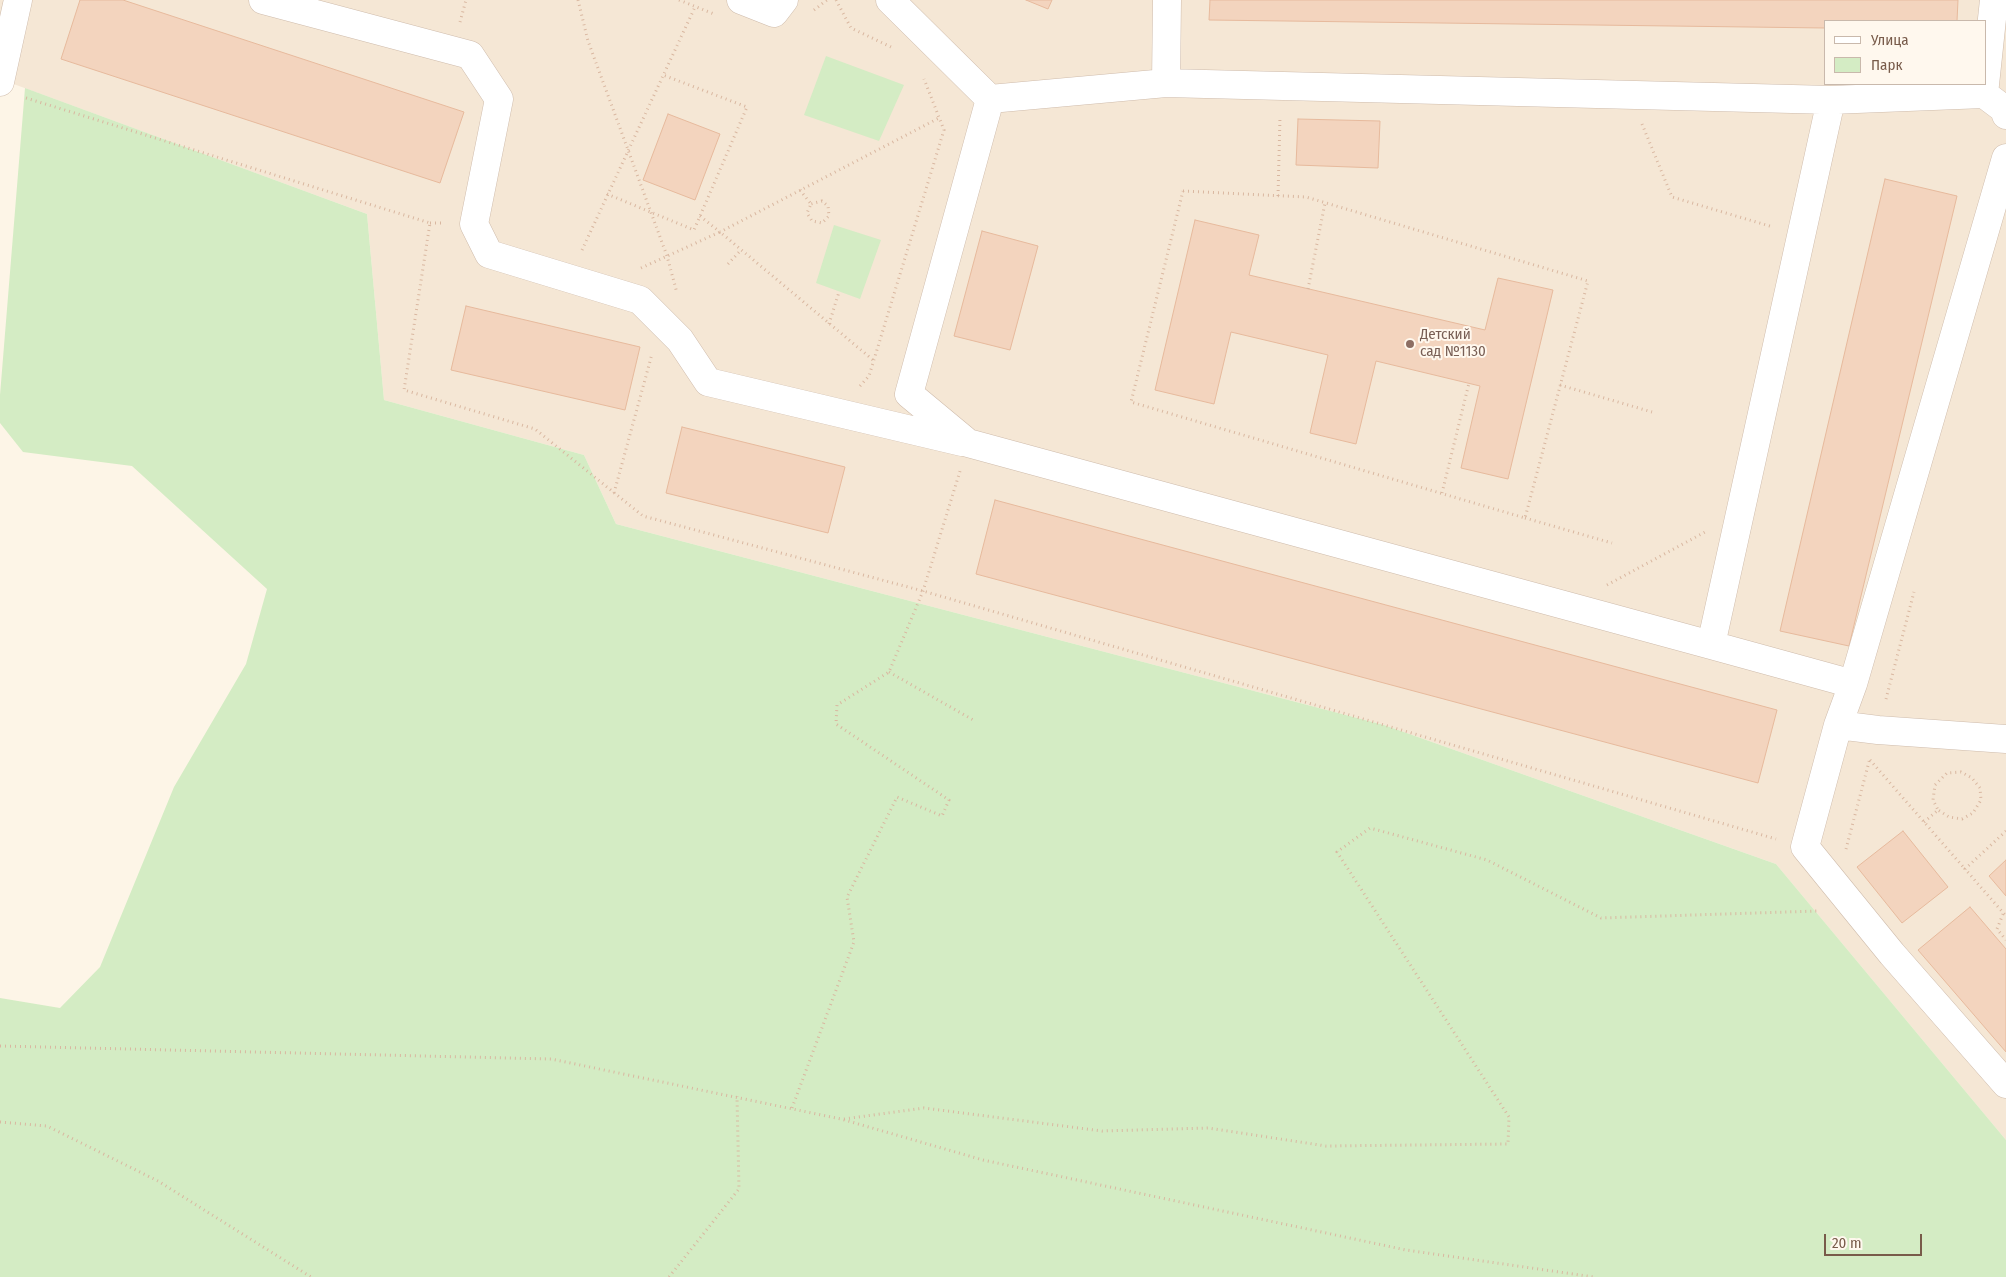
<!DOCTYPE html>
<html>
<head>
<meta charset="utf-8">
<style>
	body { margin:0 }
	#map { position:relative; width:2006px; height:1277px; overflow:hidden; background:#fdf5e7; font-family:"Fira Sans Condensed",sans-serif }
	canvas { display:block }
	.legend { position:absolute; left:1824px; top:20px; width:162px; height:65px; box-sizing:border-box; background:#fff8ee; border:1px solid #c9b9ac; margin:0; padding:6px 9px; list-style:none; font-size:15px; color:#785b4a }
	.legend li { display:flex; align-items:center; gap:10px; height:25px }
	.legend b { width:25px; border:1px solid #c9b9ac }
	.scale { position:absolute; left:1824px; top:1234px; width:98px; height:22px; box-sizing:border-box; border:2px solid #785b4a; border-top:0; padding-left:6px; font-size:15px; line-height:18px; white-space:nowrap; color:#785b4a; -webkit-text-stroke:4px #fff8ee; paint-order:stroke }
</style>
</head>
<body>
<div id="map">
<canvas width="2006" height="1277"></canvas>
<ul class="legend">
<li><b style="height:6px;background:#fff"></b>Улица</li>
<li><b style="height:14px;background:#d4ecc4"></b>Парк</li>
</ul>
<div class="scale">20 m</div>
</div>
<script>
const ctx = document.querySelector('canvas').getContext('2d');
ctx.lineJoin = 'round';
function fillPath(path, color) {
  ctx.fillStyle = color;
  ctx.fill(path, 'evenodd');
}
function shape(rows) {
  const path = new Path2D();
  for (const r of rows) {
    path.moveTo(r[0], r[1]);
    for (let i = 2; i < r.length; i += 2) path.lineTo(r[i], r[i + 1]);
  }
  return path;
}
function stroke(path, color, width, dash) {
  ctx.strokeStyle = color;
  ctx.lineWidth = width;
  ctx.lineCap = dash ? 'butt' : 'round';
  ctx.setLineDash(dash || []);
  ctx.stroke(path);
}
function drawText(font, color, halo, rows, align = 'center') {
  ctx.font = font + ' "Fira Sans Condensed",sans-serif';
  ctx.lineWidth = 4;
  ctx.setLineDash([]);
  ctx.textBaseline = 'middle';
  ctx.strokeStyle = halo;
  ctx.fillStyle = color;
  for (const [text, x, y, turn = 0] of rows) {
    ctx.save();
    ctx.translate(x, y);
    ctx.rotate((+turn || 0) * Math.PI / 180);
    ctx.textAlign = isNaN(turn) ? turn : align;
    if (halo) ctx.strokeText(text, 0, 0);
    ctx.fillText(text, 0, 0);
    ctx.restore();
  }
}
const residential = shape([
	[0,0,2006,0,2006,1140,1776,864,1384,725,616,524,584,455,384,400,367,214,0,79],
	[1825,21,1985,21,1985,84,1825,84]
]);
const green = shape([
	[826,56,904,85,879,141,804,115],
	[25,88,367,214,384,400,584,455,616,524,1384,725,1776,864,2006,1140,2006,1277,0,1277,0,998,60,1008,100,967,174,787,246,664,267,589,132,466,23,452,0,423,0,395],
	[834,225,881,240,860,299,816,283]
]);
const building = shape([
	[80,0,123,0,464,112,440,183,61,59,80,0],
	[1026,0,1052,0,1048,9,1026,0],
	[1210,0,1958,0,1957,21,1825,21,1825,28,1209,20,1210,0],
	[668,114,720,134,695,200,643,180,668,114],
	[1298,119,1380,121,1378,168,1296,165,1298,119],
	[1885,179,1957,196,1849,646,1780,631,1885,179],
	[1195,220,1259,235,1249,275,1485,330,1498,278,1553,290,1508,479,1461,468,1480,386,1376,361,1356,444,1310,433,1328,355,1231,332,1214,404,1155,390,1195,220],
	[982,231,1038,246,1010,350,954,336,982,231],
	[466,306,640,347,625,410,451,370,466,306],
	[682,427,845,467,828,533,666,493,682,427],
	[995,500,1777,710,1758,783,976,574,995,500],
	[1903,831,1948,887,1902,923,1857,867,1903,831],
	[2006,860,2006,896,1989,876,2006,860],
	[1970,907,2006,949,2006,1052,1918,950,1970,907]
]);
const path = shape([
	[578,0,588,41,667,256,677,293],
	[679,0,714,14],
	[836,0,851,28,891,47],
	[814,10,827,0],
	[460,22,466,0],
	[26,98,430,223,404,390,535,429,643,516,923,591,1776,839],
	[1642,124,1672,197,1773,227],
	[800,190,811,204,807,213,812,221,822,223,829,216,828,206,822,201,811,204],
	[1183,191,1306,197,1588,281,1525,518,1131,402,1183,191],
	[607,194,694,230,747,107,663,75],
	[1278,196,1280,117],
	[700,216,720,232,939,118],
	[430,223,445,223],
	[582,250,695,7],
	[728,264,741,250],
	[641,268,720,232,873,360],
	[1308,289,1325,203],
	[829,324,839,292],
	[1560,385,1652,412],
	[860,386,869,376,944,130,924,79],
	[614,493,652,354],
	[1442,493,1469,383],
	[1525,518,1612,543],
	[1607,585,1705,532],
	[889,672,975,721],
	[1886,699,1914,592],
	[1870,760,1965,869],
	[1924,822,1938,810,1933,800,1935,785,1947,773,1961,772,1972,778,1980,788,1981,800,1973,813,1962,819,1949,817,1938,810],
	[2006,831,1965,869,2006,916],
	[1846,849,1870,758],
	[2003,914,1997,929,2006,940],
	[0,1046,551,1059,841,1119,983,1160,1406,1250,1594,1277],
	[792,1108,854,942,847,897,897,797,942,816,949,800,836,724,837,705,889,672,923,591,960,471],
	[844,1119,924,1108,1102,1131,1208,1128,1326,1146,1508,1144,1509,1117,1337,852,1370,828,1487,860,1601,918,1817,911],
	[0,1122,47,1126,158,1181,311,1277],
	[669,1277,739,1189,737,1096]
]);
const minor = shape([
	[263,0,470,55,499,99,474,224,489,254,640,300,680,340,708,382,962,442],
	[741,0,774,13,784,0],
	[890,0,990,99,1166,83],
	[1167,0,1166,83,1831,100,1984,94,2004,109,2006,115],
	[0,82,18,0],
	[1984,94,1994,0],
	[990,99,909,394,968,443,1711,645,1831,100],
	[1711,645,1853,684,2006,158],
	[1853,684,1838,725,1805,847,1892,954,2006,1084],
	[1838,725,1878,730,2006,739]
]);
const markers = [
	[1410,344,5,"#8d6e63"]
];
const educationNames = [
	["Детский",1420,335],
	["сад №1130",1420,352]
];
fillPath(residential, '#f5e7d5');
fillPath(green, '#d4ecc4');
fillPath(building, '#f3d4be');
stroke(building, '#e7ba9d', 1);
stroke(minor, '#cfbcac', 29);
stroke(path, '#d9b7a0', 3, [1, 4]);
stroke(minor, '#fff', 28);
for (const [x, y, r, color] of markers) {
  const dot = new Path2D();
  dot.arc(x, y, r, 0, 2 * Math.PI);
  ctx.fillStyle = color;
  ctx.fill(dot);
  stroke(dot, '#fff8ee', 2);
}
drawText('15px', '#785e54', '#fff8ee', educationNames, 'left');
</script>
</body>
</html>
